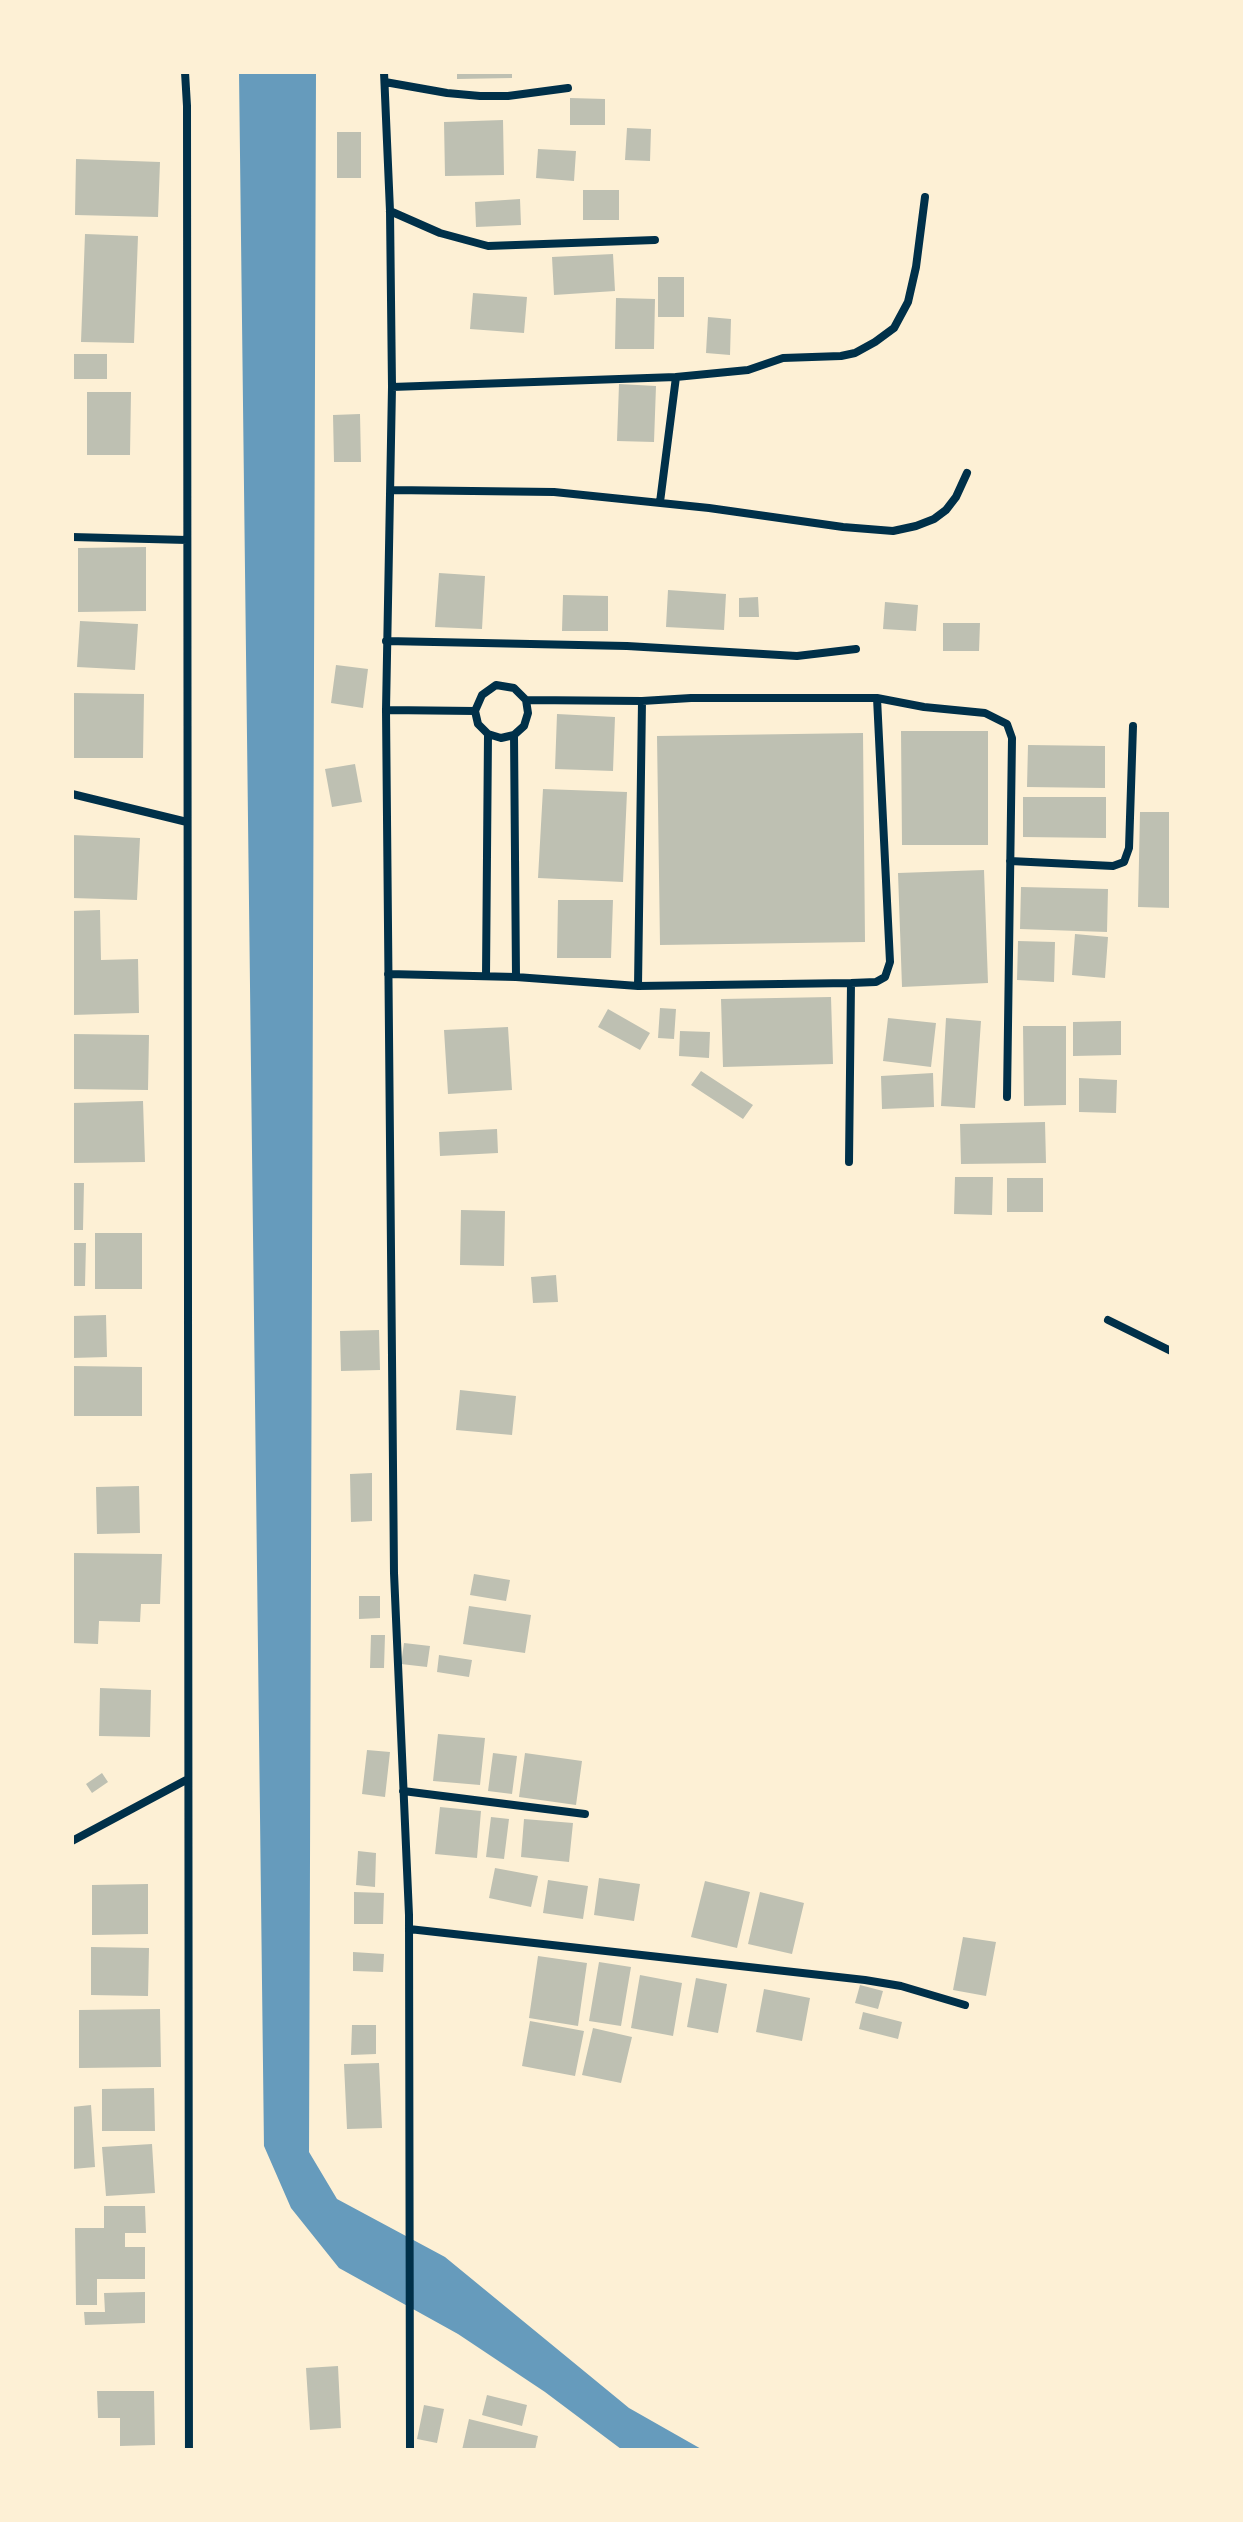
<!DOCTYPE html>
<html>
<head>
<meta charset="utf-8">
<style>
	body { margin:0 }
	#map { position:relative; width:1243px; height:2522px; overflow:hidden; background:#fdf0d5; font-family:"Public Sans",sans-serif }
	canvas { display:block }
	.frame { position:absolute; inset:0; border:74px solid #fdf0d5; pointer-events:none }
</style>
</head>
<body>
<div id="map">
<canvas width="1243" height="2522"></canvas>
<div class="frame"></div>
</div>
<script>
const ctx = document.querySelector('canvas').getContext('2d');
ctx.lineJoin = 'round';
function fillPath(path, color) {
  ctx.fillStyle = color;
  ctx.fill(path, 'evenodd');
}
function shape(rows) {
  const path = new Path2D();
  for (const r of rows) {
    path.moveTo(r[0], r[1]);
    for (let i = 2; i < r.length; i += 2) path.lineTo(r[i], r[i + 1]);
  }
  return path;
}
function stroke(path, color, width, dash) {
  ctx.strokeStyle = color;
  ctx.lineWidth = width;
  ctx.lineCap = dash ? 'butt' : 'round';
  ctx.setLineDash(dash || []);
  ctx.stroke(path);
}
const water = shape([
	[239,72,316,72,309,2152,337,2199,445,2257,629,2408,703,2450,621,2449,545,2392,458,2334,339,2268,291,2208,264,2146]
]);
const building = shape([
	[457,72,512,72,512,78,457,79],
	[570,98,605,99,605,125,570,125],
	[503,120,504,175,445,176,444,122],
	[627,128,651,129,650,161,625,160],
	[337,132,361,132,361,178,337,178],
	[538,149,576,151,574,181,536,178],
	[76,159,160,162,158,217,75,215],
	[583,190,619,190,619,220,583,220],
	[520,199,521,225,476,227,475,202],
	[85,234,138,236,134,343,81,342],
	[613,254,615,291,554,295,552,257],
	[658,277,684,277,684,317,658,317],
	[473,293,527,297,524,333,470,329],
	[616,298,655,299,654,349,615,349],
	[708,317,731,319,730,355,706,353],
	[72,354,107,354,107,379,72,379],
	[619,384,656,386,654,442,617,441],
	[87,392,131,392,130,455,87,455],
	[360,414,361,462,334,462,333,415],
	[146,547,146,611,78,612,78,548],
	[439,573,485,576,482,629,435,627],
	[668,590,726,594,724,630,666,627],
	[563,595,608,596,608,631,562,631],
	[758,597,759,617,739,617,739,598],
	[885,602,918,605,916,631,883,629],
	[80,621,138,624,135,670,77,667],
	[943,623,980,623,979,651,943,651],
	[336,665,368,669,363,708,331,703],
	[72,693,144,694,143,758,72,758],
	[557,714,615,717,613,771,555,769],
	[901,731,988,731,988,845,902,845],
	[863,733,865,942,660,945,657,736],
	[1028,745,1105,746,1105,788,1027,787],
	[355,764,362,802,332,807,325,769],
	[543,789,627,792,623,882,538,878],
	[1023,797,1106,797,1106,838,1023,837],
	[1140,812,1171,812,1171,908,1138,907],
	[72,835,140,838,137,900,72,898],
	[984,870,988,983,902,987,898,873],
	[1021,887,1108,889,1107,932,1020,929],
	[558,900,613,900,611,958,557,958],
	[100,910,101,960,138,959,139,1013,72,1015,72,911],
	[1075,934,1108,937,1105,978,1072,975],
	[1018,941,1055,942,1054,982,1017,980],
	[831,997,833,1064,723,1067,721,999],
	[660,1008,676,1009,674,1039,658,1038],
	[608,1009,650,1033,640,1050,598,1027],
	[888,1018,936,1023,931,1067,883,1061],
	[946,1018,981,1021,975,1108,941,1106],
	[1121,1021,1121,1055,1073,1056,1073,1022],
	[1023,1026,1066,1026,1066,1105,1024,1106],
	[508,1027,512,1090,448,1094,444,1030],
	[680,1031,710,1032,709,1058,679,1056],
	[72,1034,149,1035,148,1090,72,1089],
	[701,1071,753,1105,743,1119,691,1085],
	[933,1073,934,1107,882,1109,881,1076],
	[1079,1078,1117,1080,1116,1113,1079,1112],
	[143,1101,145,1162,72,1163,72,1103],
	[1045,1122,1046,1163,961,1164,960,1124],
	[497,1129,498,1153,440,1156,439,1132],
	[955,1177,993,1177,992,1215,954,1214],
	[1007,1178,1043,1178,1043,1212,1007,1212],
	[72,1183,84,1183,83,1230,72,1230],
	[461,1210,505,1211,504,1266,460,1265],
	[95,1233,142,1233,142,1289,95,1289],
	[72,1243,86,1243,85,1286,72,1286],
	[556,1275,558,1302,533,1303,531,1277],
	[106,1315,107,1357,72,1358,72,1316],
	[379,1330,380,1370,341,1371,340,1331],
	[72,1366,142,1367,142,1416,72,1416],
	[460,1390,516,1396,512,1435,456,1430],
	[372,1473,372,1521,351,1522,350,1474],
	[139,1486,140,1533,97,1534,96,1487],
	[72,1553,162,1554,160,1604,141,1604,140,1622,99,1621,98,1644,72,1643],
	[474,1574,510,1580,506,1601,470,1595],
	[359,1596,380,1596,380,1618,359,1619],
	[469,1606,531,1615,525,1653,463,1644],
	[371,1635,385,1635,384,1668,370,1668],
	[404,1643,430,1646,427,1667,401,1664],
	[439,1655,472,1660,469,1677,437,1672],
	[100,1688,151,1690,150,1737,99,1736],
	[438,1734,485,1738,480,1785,433,1781],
	[367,1750,390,1752,385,1797,362,1794],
	[493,1753,517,1756,512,1794,488,1791],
	[525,1753,582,1761,576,1805,519,1797],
	[102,1773,108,1782,92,1793,86,1784],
	[440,1807,481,1811,477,1858,435,1854],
	[491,1817,509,1819,504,1859,486,1857],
	[524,1819,573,1823,569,1862,521,1857],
	[358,1851,376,1853,375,1887,356,1885],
	[495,1868,538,1876,531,1907,489,1898],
	[599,1878,640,1884,634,1921,594,1915],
	[548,1880,588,1886,583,1919,543,1913],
	[705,1881,750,1892,737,1948,691,1937],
	[148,1884,148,1934,92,1935,92,1885],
	[354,1892,384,1893,383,1924,354,1924],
	[760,1892,804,1903,792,1954,748,1944],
	[963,1937,996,1942,986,1996,953,1990],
	[91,1947,149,1948,148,1996,91,1995],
	[353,1952,384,1954,383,1972,353,1971],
	[538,1956,587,1963,578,2026,529,2018],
	[599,1962,631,1967,621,2026,589,2021],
	[640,1975,682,1983,673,2036,631,2028],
	[696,1978,727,1984,718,2033,687,2027],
	[860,1985,883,1991,878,2009,855,2003],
	[764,1989,810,1998,802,2041,756,2032],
	[160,2009,161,2067,79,2068,79,2010],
	[863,2012,902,2022,898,2039,859,2029],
	[530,2021,584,2031,575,2076,522,2066],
	[352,2025,376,2025,376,2054,351,2055],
	[593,2028,632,2037,621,2083,582,2075],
	[379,2063,382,2128,347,2129,344,2064],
	[154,2088,155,2131,102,2131,102,2089],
	[91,2105,95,2167,73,2169,72,2107],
	[152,2144,155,2193,106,2196,102,2147],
	[104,2206,145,2206,146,2233,125,2233,125,2247,145,2247,145,2279,97,2279,97,2305,76,2305,75,2228,104,2228],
	[145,2292,145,2323,85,2325,84,2312,105,2312,104,2293],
	[338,2366,341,2428,310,2430,306,2368],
	[97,2391,154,2391,155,2445,120,2446,120,2418,98,2418],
	[487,2395,527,2405,522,2426,482,2415],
	[424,2405,444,2409,437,2443,417,2439],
	[469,2419,538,2436,535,2450,462,2450]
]);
const minor = shape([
	[185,72,187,106,189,2450],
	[384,72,390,211,392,387,386,710,394,1573,409,1915,410,2450],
	[385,82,447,93,480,96,508,96,568,88],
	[390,211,440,233,488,246,655,240],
	[676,377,748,370,783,358,841,356,855,353,875,342,894,328,908,302,916,267,925,197],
	[392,387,676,377,660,502],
	[391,490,554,492,709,508,843,527,893,531,916,526,934,519,946,510,956,497,967,473],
	[72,537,187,540],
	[386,641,627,646,797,656,856,649],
	[642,701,691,698,877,698,924,707,985,713,1007,724,1012,738,1007,1097],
	[386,710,475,711],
	[514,735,516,977],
	[72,794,187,822],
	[1010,861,1113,866,1124,862,1129,848,1133,726],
	[388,974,516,977,638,986,642,701,526,700,514,688,496,685,482,695,475,711,478,724,488,734,501,738,514,735,524,726,528,713,526,700],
	[486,976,488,734],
	[638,986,851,983,876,982,885,977,890,962,877,698],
	[849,1162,851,983],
	[1108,1320,1171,1351],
	[403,1791,585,1814],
	[72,1841,188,1779],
	[409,1929,865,1980,901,1986,965,2005]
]);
fillPath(water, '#669bbc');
fillPath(building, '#bec0b2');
stroke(minor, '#003049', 8);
</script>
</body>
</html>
